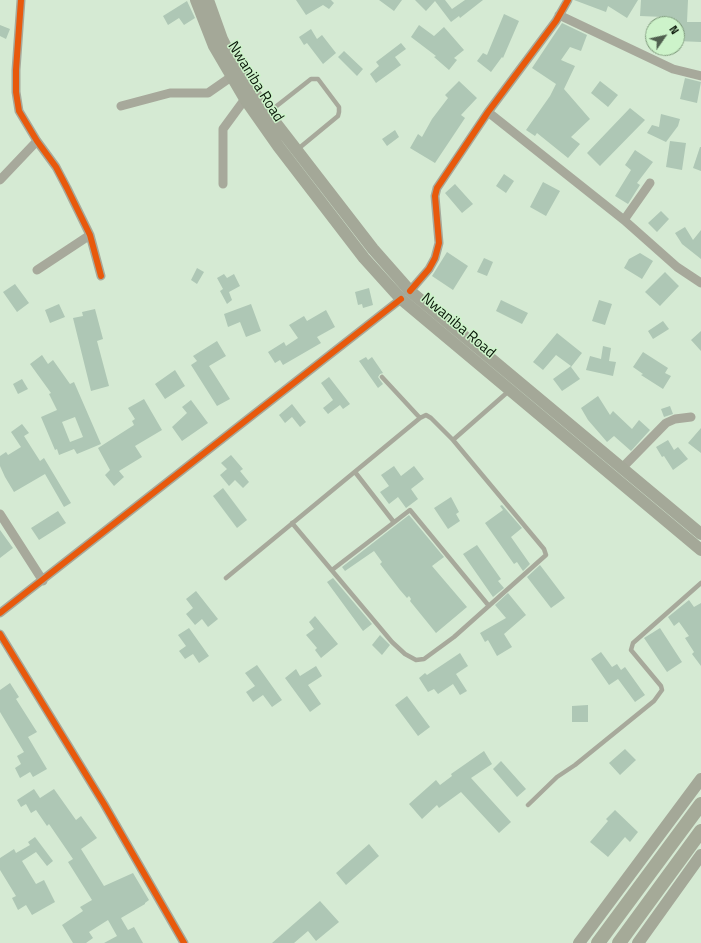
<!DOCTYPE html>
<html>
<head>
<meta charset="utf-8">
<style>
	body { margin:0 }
	#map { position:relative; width:701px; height:943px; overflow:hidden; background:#d5ead3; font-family:"Titillium Web",sans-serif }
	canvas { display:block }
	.north { position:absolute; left:645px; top:16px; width:40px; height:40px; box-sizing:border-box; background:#cdf3ca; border:1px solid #7f9b7c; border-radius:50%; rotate:56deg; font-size:11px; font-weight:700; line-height:16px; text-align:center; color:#091608 }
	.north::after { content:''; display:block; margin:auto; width:14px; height:18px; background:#50604f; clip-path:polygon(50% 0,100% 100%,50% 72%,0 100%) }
</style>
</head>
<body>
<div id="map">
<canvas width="701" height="943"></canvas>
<div class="north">N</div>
</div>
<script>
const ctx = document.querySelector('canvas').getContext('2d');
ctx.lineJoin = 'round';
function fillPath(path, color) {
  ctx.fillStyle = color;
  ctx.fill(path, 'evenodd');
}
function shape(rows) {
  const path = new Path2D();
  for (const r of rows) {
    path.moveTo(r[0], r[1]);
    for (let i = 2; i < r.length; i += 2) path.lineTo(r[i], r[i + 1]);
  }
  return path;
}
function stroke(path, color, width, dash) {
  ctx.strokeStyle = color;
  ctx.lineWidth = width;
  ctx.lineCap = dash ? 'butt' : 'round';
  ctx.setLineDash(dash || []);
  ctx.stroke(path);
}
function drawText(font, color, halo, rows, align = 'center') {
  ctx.font = font + ' "Titillium Web",sans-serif';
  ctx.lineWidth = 3;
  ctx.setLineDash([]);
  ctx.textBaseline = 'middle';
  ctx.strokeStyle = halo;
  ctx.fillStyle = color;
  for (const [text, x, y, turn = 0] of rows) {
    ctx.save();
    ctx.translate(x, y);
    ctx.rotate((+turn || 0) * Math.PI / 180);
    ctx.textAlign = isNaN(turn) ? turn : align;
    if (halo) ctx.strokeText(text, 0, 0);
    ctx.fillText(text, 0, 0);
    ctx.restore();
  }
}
const building = shape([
	[296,0,331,0,334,3,329,9,323,5,306,15],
	[379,0,402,0,394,11],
	[415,0,445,0,452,9,465,0,483,0,460,18,459,16,451,22,435,1,426,11],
	[574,0,638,0,627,18,608,6,606,12],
	[641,0,688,0,687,22,701,22,701,42,677,41,677,24,664,24,664,17,640,16],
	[187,1,195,18,184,25,179,18,168,25,163,16],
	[504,14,519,21,503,58,502,57,491,72,477,61,483,53,487,55],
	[562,23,587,35,581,51,570,47,561,60,575,66,564,89,590,119,571,137,580,144,568,158,537,133,535,136,526,130,550,96,556,84,532,68],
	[0,25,10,29,6,39,0,36],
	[419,25,434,36,444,27,464,50,454,58,457,60,449,70,434,57,436,56,411,37],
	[311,29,317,39,322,35,336,53,323,64,307,43,304,45,299,37],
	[401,43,406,49,395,57,401,65,376,83,370,74,379,66,376,62],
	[344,51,363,69,357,76,338,57],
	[685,78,701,82,697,103,680,99],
	[459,81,477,98,461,115,465,118,435,163,410,148,418,134,422,137,432,119,448,98,445,95],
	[600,81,618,95,608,107,591,93],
	[630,108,645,120,600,166,587,153],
	[661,114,680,119,678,126,666,142,647,133,652,125,659,127],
	[395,130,399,137,387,146,382,139],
	[670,141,686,143,682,170,666,167],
	[700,147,701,147,701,171,693,168],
	[635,150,653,162,637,183,640,185,628,204,615,196,631,170,625,165],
	[504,174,514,181,506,193,496,186],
	[543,182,560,191,546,216,530,207],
	[455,184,473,204,462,213,445,193],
	[661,211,669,219,657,232,648,223],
	[685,227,693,240,701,230,701,259,682,244,675,233],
	[447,252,468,266,453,290,432,276],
	[640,253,653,261,642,279,624,268,629,259],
	[484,258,493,262,487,276,477,272],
	[197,268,204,272,197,284,191,280],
	[665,272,679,286,660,306,645,292],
	[224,274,227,278,234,274,240,286,229,292,232,300,227,304,220,291,223,289,217,278],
	[15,284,29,303,17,312,3,292],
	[369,288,373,305,363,308,362,304,358,305,355,292],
	[501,300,528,313,522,324,496,311],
	[599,300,612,304,605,325,592,321],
	[59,304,65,317,50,323,45,310],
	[251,304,261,331,246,337,240,322,228,327,224,314],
	[95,309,103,339,97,341,109,386,91,391,73,318,83,316,82,312],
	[326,310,335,327,317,337,321,343,283,365,280,360,275,363,268,352,284,342,286,346,298,338,289,325,304,316,307,321],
	[663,321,669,329,653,339,648,331],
	[701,331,701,351,691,340],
	[557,333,582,353,571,367,580,379,562,391,553,379,571,366,556,355,543,370,533,362],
	[217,341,226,356,209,366,230,399,217,406,191,365,197,361,193,356],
	[603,346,611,348,609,361,616,362,613,376,586,370,590,356,601,359],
	[643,352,668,368,665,373,671,376,663,389,641,375,643,374,633,367],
	[42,355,48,364,53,360,70,384,74,382,101,444,77,454,74,449,59,455,57,449,55,450,41,417,57,410,49,394,51,393,30,364],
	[75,417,83,437,70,442,62,422],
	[366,357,368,360,372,357,383,373,380,374,378,377,383,384,378,388,359,361],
	[175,370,185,386,165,399,155,384],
	[329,377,350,404,343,409,340,405,328,414,323,408,333,400,321,383],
	[22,379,28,389,18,394,13,384],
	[598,396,610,415,613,411,632,429,639,420,650,430,631,451,614,436,607,442,588,420,581,408],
	[144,399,162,430,135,446,142,457,119,471,124,477,114,486,105,475,110,470,98,448,134,425,132,421,135,419,128,408],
	[191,400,208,423,182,441,172,427,187,413,182,407],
	[292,404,306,422,300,427,292,417,285,423,279,415],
	[670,406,673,414,664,417,661,409],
	[22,424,29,433,24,436,40,461,44,458,71,503,64,507,45,474,14,492,5,477,0,466,0,456,6,452,8,455,21,447,11,432],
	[701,428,701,453,688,443],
	[668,440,674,450,678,447,688,459,673,470,664,456,662,457,656,447],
	[231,455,243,469,240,471,249,482,243,488,235,480,229,486,220,475,227,469,221,463],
	[394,466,401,476,414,466,424,479,411,489,418,499,406,508,398,497,389,504,380,492,389,486,381,475],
	[223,488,247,520,237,528,213,496],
	[451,497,459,512,456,514,460,521,448,529,434,508],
	[502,505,522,528,511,537,530,564,523,571,517,562,514,564,485,523,503,510,500,506],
	[58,511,66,523,39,540,31,528],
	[409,515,444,557,432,566,467,607,436,633,410,601,411,599,409,596,407,598,400,590,380,564,382,562,374,551,345,571,342,567],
	[0,530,13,548,0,558],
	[477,545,501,579,498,581,504,588,493,597,463,554],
	[540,565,565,598,551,608,527,577],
	[333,578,372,624,363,631,327,582],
	[196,591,218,619,208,627,202,619,195,625,186,614,193,608,186,599],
	[508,593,526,615,504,634,512,647,497,656,488,640,485,642,480,633,506,618,495,605],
	[689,600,694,607,701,603,701,666,692,654,694,652,685,638,689,636,679,622,674,626,668,617],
	[315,616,338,644,321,658,315,650,317,648,306,635,314,629,309,622],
	[189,628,209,656,199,663,193,654,185,659,179,651,186,646,178,635],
	[660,628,682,662,667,672,644,638],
	[380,635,390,645,382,655,372,645],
	[601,652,612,667,617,664,621,670,625,667,645,695,635,702,618,679,609,685,591,659],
	[460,653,468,666,456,674,467,691,460,695,453,684,438,694,434,689,428,692,419,678,425,673,427,675],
	[257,665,282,700,272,707,263,695,253,702,246,692,255,686,245,673],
	[316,666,322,676,308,685,321,704,310,712,285,678,296,669,300,676],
	[10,683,19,697,16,699,37,732,28,737,47,769,33,777,30,772,20,778,15,768,21,764,17,756,24,752,0,712,0,690],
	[407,696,430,727,418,736,395,705],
	[588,705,588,722,572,722,572,706],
	[625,749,636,760,620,775,609,763],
	[484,751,492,764,471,778,511,822,499,833,461,792,439,808,437,805,422,819,409,804,436,780,440,785,452,776,451,774],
	[501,761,526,789,517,797,493,769],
	[34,789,40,798,54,789,76,820,81,816,97,838,81,849,104,886,133,873,149,900,145,903,145,904,121,918,128,930,134,927,143,943,104,943,117,936,108,920,89,932,93,938,86,943,73,943,62,925,83,911,80,907,92,900,68,862,73,859,49,824,47,826,36,810,31,813,26,804,21,807,17,800],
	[615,810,638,832,630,842,625,837,608,857,590,842,608,821,606,819],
	[35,837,53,861,47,866,36,852,22,861,36,884,44,880,55,902,32,915,26,905,18,910,12,898,16,896,0,870,0,858,14,849,16,853,30,845,28,842],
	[369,844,379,856,346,885,336,873],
	[320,901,339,922,316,941,308,931,294,943,272,943]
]);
const lane = shape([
	[269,112,311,79,318,79,339,107,339,112,338,116,298,149],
	[453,440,510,390],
	[355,472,393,521],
	[292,523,392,642,405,654,416,660,424,659,454,637,546,555,544,549,453,440,431,418,426,415,420,418],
	[332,570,410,510,489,606],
	[226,578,420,418,382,377],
	[528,805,557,777,575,765,654,701,662,690,661,686,631,650,633,643,701,583]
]);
const street = shape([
	[21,0,16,70,16,92,19,111,37,141,56,167,67,188,90,235,101,276],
	[559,15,673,69,701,76],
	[121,106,170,93,208,93,231,77],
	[488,112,624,220,677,267,701,283],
	[0,180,37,141],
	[223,184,223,129,245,99],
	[624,220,650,183],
	[37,270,90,235],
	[410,291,429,269,435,258,439,243,435,196,437,188,488,112,556,21,568,0],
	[622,468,666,423,675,419,691,417],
	[0,514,43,581],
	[0,613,401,299],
	[0,634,104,804,184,943]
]);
const secondary = shape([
	[196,0,214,46,245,99,278,146,364,258,401,299,701,550],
	[208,0,222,39,231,57,268,113,373,249,410,291,701,534],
	[579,943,701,779],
	[638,943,701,855]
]);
const primary = shape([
	[598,943,701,804],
	[619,943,701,831]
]);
const cycleway = shape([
	[21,0,16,70,16,92,19,111,37,141,56,167,67,188,90,235,101,276],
	[410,291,429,269,435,258,439,243,435,196,437,188,488,112,556,21,568,0],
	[0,613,401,299],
	[0,634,104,804,184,943]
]);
const streetNames = [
	["Nwaniba Road",255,82,58],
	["Nwaniba Road",458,326,40]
];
fillPath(building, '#aec7b5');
stroke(lane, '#a7a99b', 4.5);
stroke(street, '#a7a99b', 9);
stroke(secondary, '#a4a898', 12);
stroke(primary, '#a5aa98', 14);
stroke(cycleway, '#e8590c', 6);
drawText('15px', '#091608', '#cdf3ca', streetNames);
</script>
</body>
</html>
